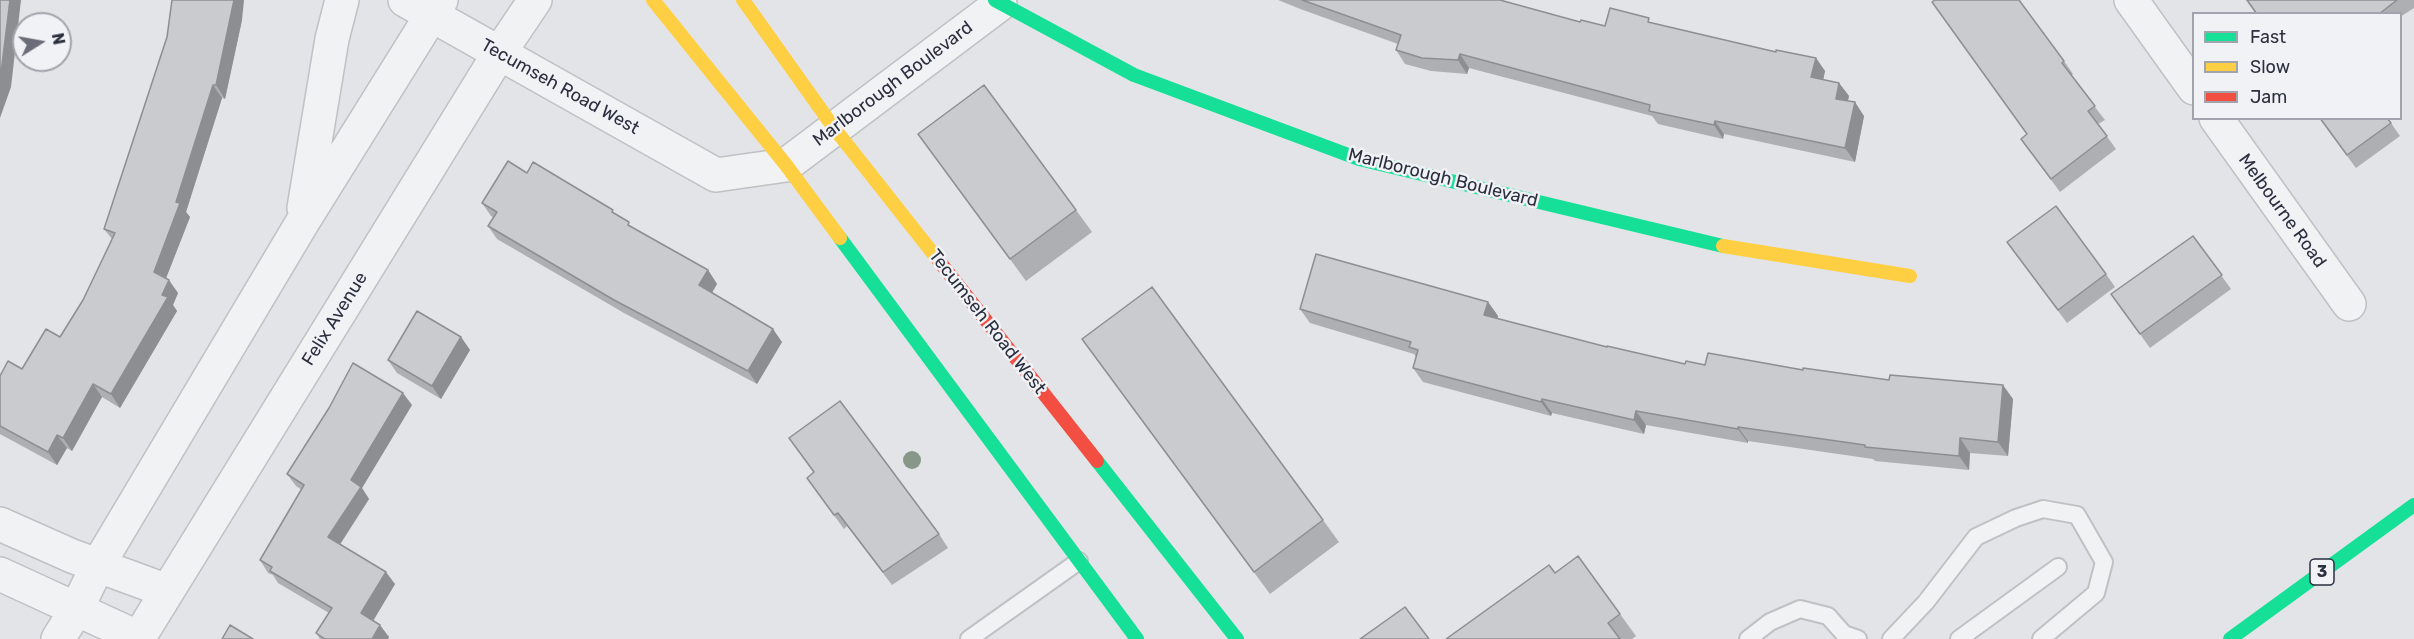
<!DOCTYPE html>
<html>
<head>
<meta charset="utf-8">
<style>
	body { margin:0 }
	#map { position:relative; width:2414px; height:639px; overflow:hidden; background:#e2e4e7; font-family:Rubik,sans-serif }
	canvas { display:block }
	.legend { position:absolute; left:2192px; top:12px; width:210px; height:108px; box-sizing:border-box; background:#f0f2f6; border:2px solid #a1a4ac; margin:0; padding:8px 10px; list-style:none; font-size:18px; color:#2b2f3e }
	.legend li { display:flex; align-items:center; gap:12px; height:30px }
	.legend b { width:30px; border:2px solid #a1a4ac }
	.north { position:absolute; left:12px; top:12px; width:60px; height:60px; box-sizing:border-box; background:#f0f2f6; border:2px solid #a1a4ac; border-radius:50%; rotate:79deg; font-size:16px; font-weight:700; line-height:24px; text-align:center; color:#2b2f3e }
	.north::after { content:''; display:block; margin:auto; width:21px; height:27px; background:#6b6e79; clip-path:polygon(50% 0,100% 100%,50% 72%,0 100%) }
</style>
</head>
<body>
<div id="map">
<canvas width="2414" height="639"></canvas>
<ul class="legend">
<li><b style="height:8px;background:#16e098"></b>Fast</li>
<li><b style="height:8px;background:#ffcf43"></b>Slow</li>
<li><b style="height:8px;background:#f24e42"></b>Jam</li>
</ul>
<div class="north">N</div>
</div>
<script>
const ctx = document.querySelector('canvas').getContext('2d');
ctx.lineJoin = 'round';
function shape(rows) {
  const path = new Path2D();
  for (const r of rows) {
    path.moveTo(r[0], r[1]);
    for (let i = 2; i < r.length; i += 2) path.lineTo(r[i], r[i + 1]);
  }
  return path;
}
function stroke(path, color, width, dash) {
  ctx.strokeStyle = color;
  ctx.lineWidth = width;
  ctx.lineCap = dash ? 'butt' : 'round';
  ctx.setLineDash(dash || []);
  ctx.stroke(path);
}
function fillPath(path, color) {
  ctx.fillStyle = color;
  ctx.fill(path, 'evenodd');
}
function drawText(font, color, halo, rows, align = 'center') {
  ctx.font = font + ' Rubik,sans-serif';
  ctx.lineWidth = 5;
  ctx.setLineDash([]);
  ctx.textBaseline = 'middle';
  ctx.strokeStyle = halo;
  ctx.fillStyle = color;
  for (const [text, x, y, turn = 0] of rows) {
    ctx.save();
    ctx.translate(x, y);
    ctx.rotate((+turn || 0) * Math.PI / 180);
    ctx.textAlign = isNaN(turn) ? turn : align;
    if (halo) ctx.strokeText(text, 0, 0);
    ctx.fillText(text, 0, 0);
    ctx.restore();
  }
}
const lane = shape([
	[969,639,1079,561],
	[1748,639,1770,622,1800,609,1828,616,1844,634,1858,639],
	[1891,639,1926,602,1976,537,2016,518,2043,509,2077,515,2104,562,2096,593,2041,639],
	[1959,639,2058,567]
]);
const street = shape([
	[405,0,716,175,786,165,1000,4],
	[2131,0,2194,88],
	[2216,118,2349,304],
	[304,208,332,39,342,0],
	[0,524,72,556,167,591],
	[0,574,139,638],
	[58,639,76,610,98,565,302,223,441,0],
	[138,639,500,52,535,0]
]);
const fast = shape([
	[995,0,1134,75,1359,159,1723,246],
	[840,238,1137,639],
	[1097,461,1237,639],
	[2230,639,2414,505]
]);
const slow = shape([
	[653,0,786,165,840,238],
	[743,0,834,128,939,261],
	[1723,246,1910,276]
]);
const jam = shape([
	[939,261,1097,461]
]);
const trees = [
	[912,460]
];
const wall = shape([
	[1278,0,1500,0,1580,22,1605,26,1652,23,1776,52,1816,58,1825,71,1823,80,1839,83,1849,96,1848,101,1864,116,1855,162,1724,134,1723,139,1658,124,1652,116,1469,68,1467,74,1431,71,1405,64,1396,50,1398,44,1303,10],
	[1935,0,2064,61,2073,74,2071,76,2105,120,2098,124,2116,149,2060,192,2021,139,2027,134],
	[2246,0,2414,0,2414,8,2400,17,2400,14,2256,14],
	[242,20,225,99,222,98,186,212,190,217,166,278,178,293,173,305,177,311,120,408,102,397,72,451,67,448,57,465,0,434,0,376,22,369,60,337,83,300,112,239,104,229,167,37],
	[2319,118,2391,123,2400,136,2356,168],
	[918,134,1076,210,1092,232,1026,281],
	[527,173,616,214,633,228,708,270,717,284,712,292,782,342,757,384,624,313,497,239,488,226,493,217,491,216,482,203],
	[2193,236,2231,289,2150,348,2111,294],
	[2007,242,2106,274,2115,287,2067,323],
	[1488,302,1498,316,1497,319,1607,347,1685,364,1803,370,2013,399,2008,456,1970,453,1969,470,1875,461,1873,459,1748,441,1748,443,1646,425,1644,434,1552,413,1551,416,1423,382,1413,368,1416,357,1414,354,1310,323,1300,309],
	[461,337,470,350,441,399,397,373,388,360],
	[1082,339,1323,520,1339,542,1270,594],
	[412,405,362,488,369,499,340,545,395,584,373,621,389,637,388,639,320,639,316,633,329,613,278,583,273,575,268,573,260,560,302,490,296,486,287,474],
	[789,438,939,534,948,548,892,585,847,526,844,529,816,491,814,473],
	[1555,573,1620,614,1636,636,1632,639,1446,639]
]);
const shadedWall = shape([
	[10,0,21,0,11,87,0,118,0,78],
	[234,0,244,0,242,20,225,99,216,85],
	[1460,54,1469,68,1467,74,1458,60],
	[1816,58,1825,71,1821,91,1811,77],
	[1839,83,1849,96,1845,112,1836,99],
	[213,85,222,98,186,212,190,217,163,286,154,272],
	[1855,102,1864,116,1855,162,1845,148],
	[1715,121,1724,134,1723,139,1714,125],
	[708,270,717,284,709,298,699,285],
	[169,280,178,293,173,305,177,311,120,408,111,394],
	[1488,302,1498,316,1494,330,1484,315],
	[773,329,782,342,757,384,748,371],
	[461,337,470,350,441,399,432,386],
	[93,384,102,397,72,451,63,438],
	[2003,385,2013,399,2008,456,1998,442],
	[403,393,412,405,362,488,369,499,336,550,328,537,351,480],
	[1542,399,1552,413,1551,416,1541,402],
	[1636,411,1646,425,1644,434,1634,420],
	[1738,427,1748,441,1748,443,1738,429],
	[57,435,67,448,57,465,48,452],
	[1960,438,1970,453,1969,470,1959,456],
	[386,572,395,584,370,626,361,613],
	[380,625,389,637,388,639,372,639]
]);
const building = shape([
	[0,0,10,0,1,73,0,78,0,0],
	[172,0,234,0,216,85,213,85,176,202,180,203,154,272,169,280,162,295,168,297,111,394,93,384,63,438,57,435,48,452,0,426,0,376,8,361,22,369,46,329,60,337,83,300,115,233,104,229,167,37,172,0],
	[1302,0,1500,0,1580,22,1581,20,1605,26,1610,8,1649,18,1648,22,1776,52,1776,50,1816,58,1811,77,1839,83,1836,99,1855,102,1845,148,1715,121,1714,125,1649,111,1650,105,1460,54,1458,60,1422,58,1396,50,1401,35,1302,0],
	[1935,0,2019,0,2064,61,2062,63,2095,106,2088,111,2107,136,2051,179,2021,139,2027,134,1932,2,1935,0],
	[2247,0,2397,0,2379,14,2257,14,2247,0],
	[984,85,1076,210,1010,259,918,134,984,85],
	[2320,118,2387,118,2391,123,2347,155,2320,118],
	[508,161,527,173,533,162,613,210,612,212,629,222,628,225,708,270,699,285,773,329,748,371,614,300,488,226,497,212,482,203,508,161],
	[2056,206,2106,274,2058,310,2007,242,2056,206],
	[2193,236,2222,275,2140,334,2111,294,2193,236],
	[1316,254,1488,302,1484,315,1607,347,1607,346,1685,364,1686,361,1705,365,1708,353,1803,370,1803,368,1889,380,1890,375,2003,385,1998,442,1960,438,1959,456,1865,447,1865,445,1738,427,1738,429,1636,411,1634,420,1542,399,1541,402,1413,368,1418,350,1409,347,1411,342,1300,309,1316,254],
	[1152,287,1323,520,1254,572,1082,339,1152,287],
	[417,311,461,337,432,386,388,360,417,311],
	[353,363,403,393,351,480,361,487,328,537,386,572,361,613,380,625,372,639,325,639,316,633,332,608,270,571,272,567,260,560,304,485,287,474,329,408,353,363],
	[840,401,939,534,883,572,838,513,834,515,807,478,814,472,789,438,840,401],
	[1578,556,1620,614,1608,623,1620,639,1446,639,1549,565,1555,573,1578,556],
	[1405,607,1429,639,1360,639,1405,607],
	[230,625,253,639,222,639,230,625]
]);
const shields = [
	[2322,572,24]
];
const shieldNames = [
	["3",2322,572]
];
const streetNames = [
	["Marlborough Boulevard",893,84,-37],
	["Tecumseh Road West",560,87,29],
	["Marlborough Boulevard",1443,178,14],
	["Melbourne Road",2282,211,54],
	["Felix Avenue",335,319,-58],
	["Tecumseh Road West",987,322,52]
];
stroke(lane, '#bfc1c3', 20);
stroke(street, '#bfc1c3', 36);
stroke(lane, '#f1f2f4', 16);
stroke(street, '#f1f2f4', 33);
stroke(fast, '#16e098', 14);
stroke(slow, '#ffcf43', 14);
stroke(jam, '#f24e42', 14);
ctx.fillStyle = '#879788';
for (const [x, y] of trees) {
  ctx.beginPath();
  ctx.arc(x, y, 9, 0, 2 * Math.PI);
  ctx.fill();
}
fillPath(wall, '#adafb2');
fillPath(shadedWall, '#8d8e91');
fillPath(building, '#c9cbcf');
stroke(building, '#8d8e91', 1.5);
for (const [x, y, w] of shields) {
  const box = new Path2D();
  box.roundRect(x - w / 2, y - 13, w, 26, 4.5);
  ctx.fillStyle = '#f0f2f6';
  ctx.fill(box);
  stroke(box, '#2b2f3e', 1.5);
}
drawText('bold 16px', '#2b2f3e', null, shieldNames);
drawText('18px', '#2b2f3e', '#f0f2f6', streetNames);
</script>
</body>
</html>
